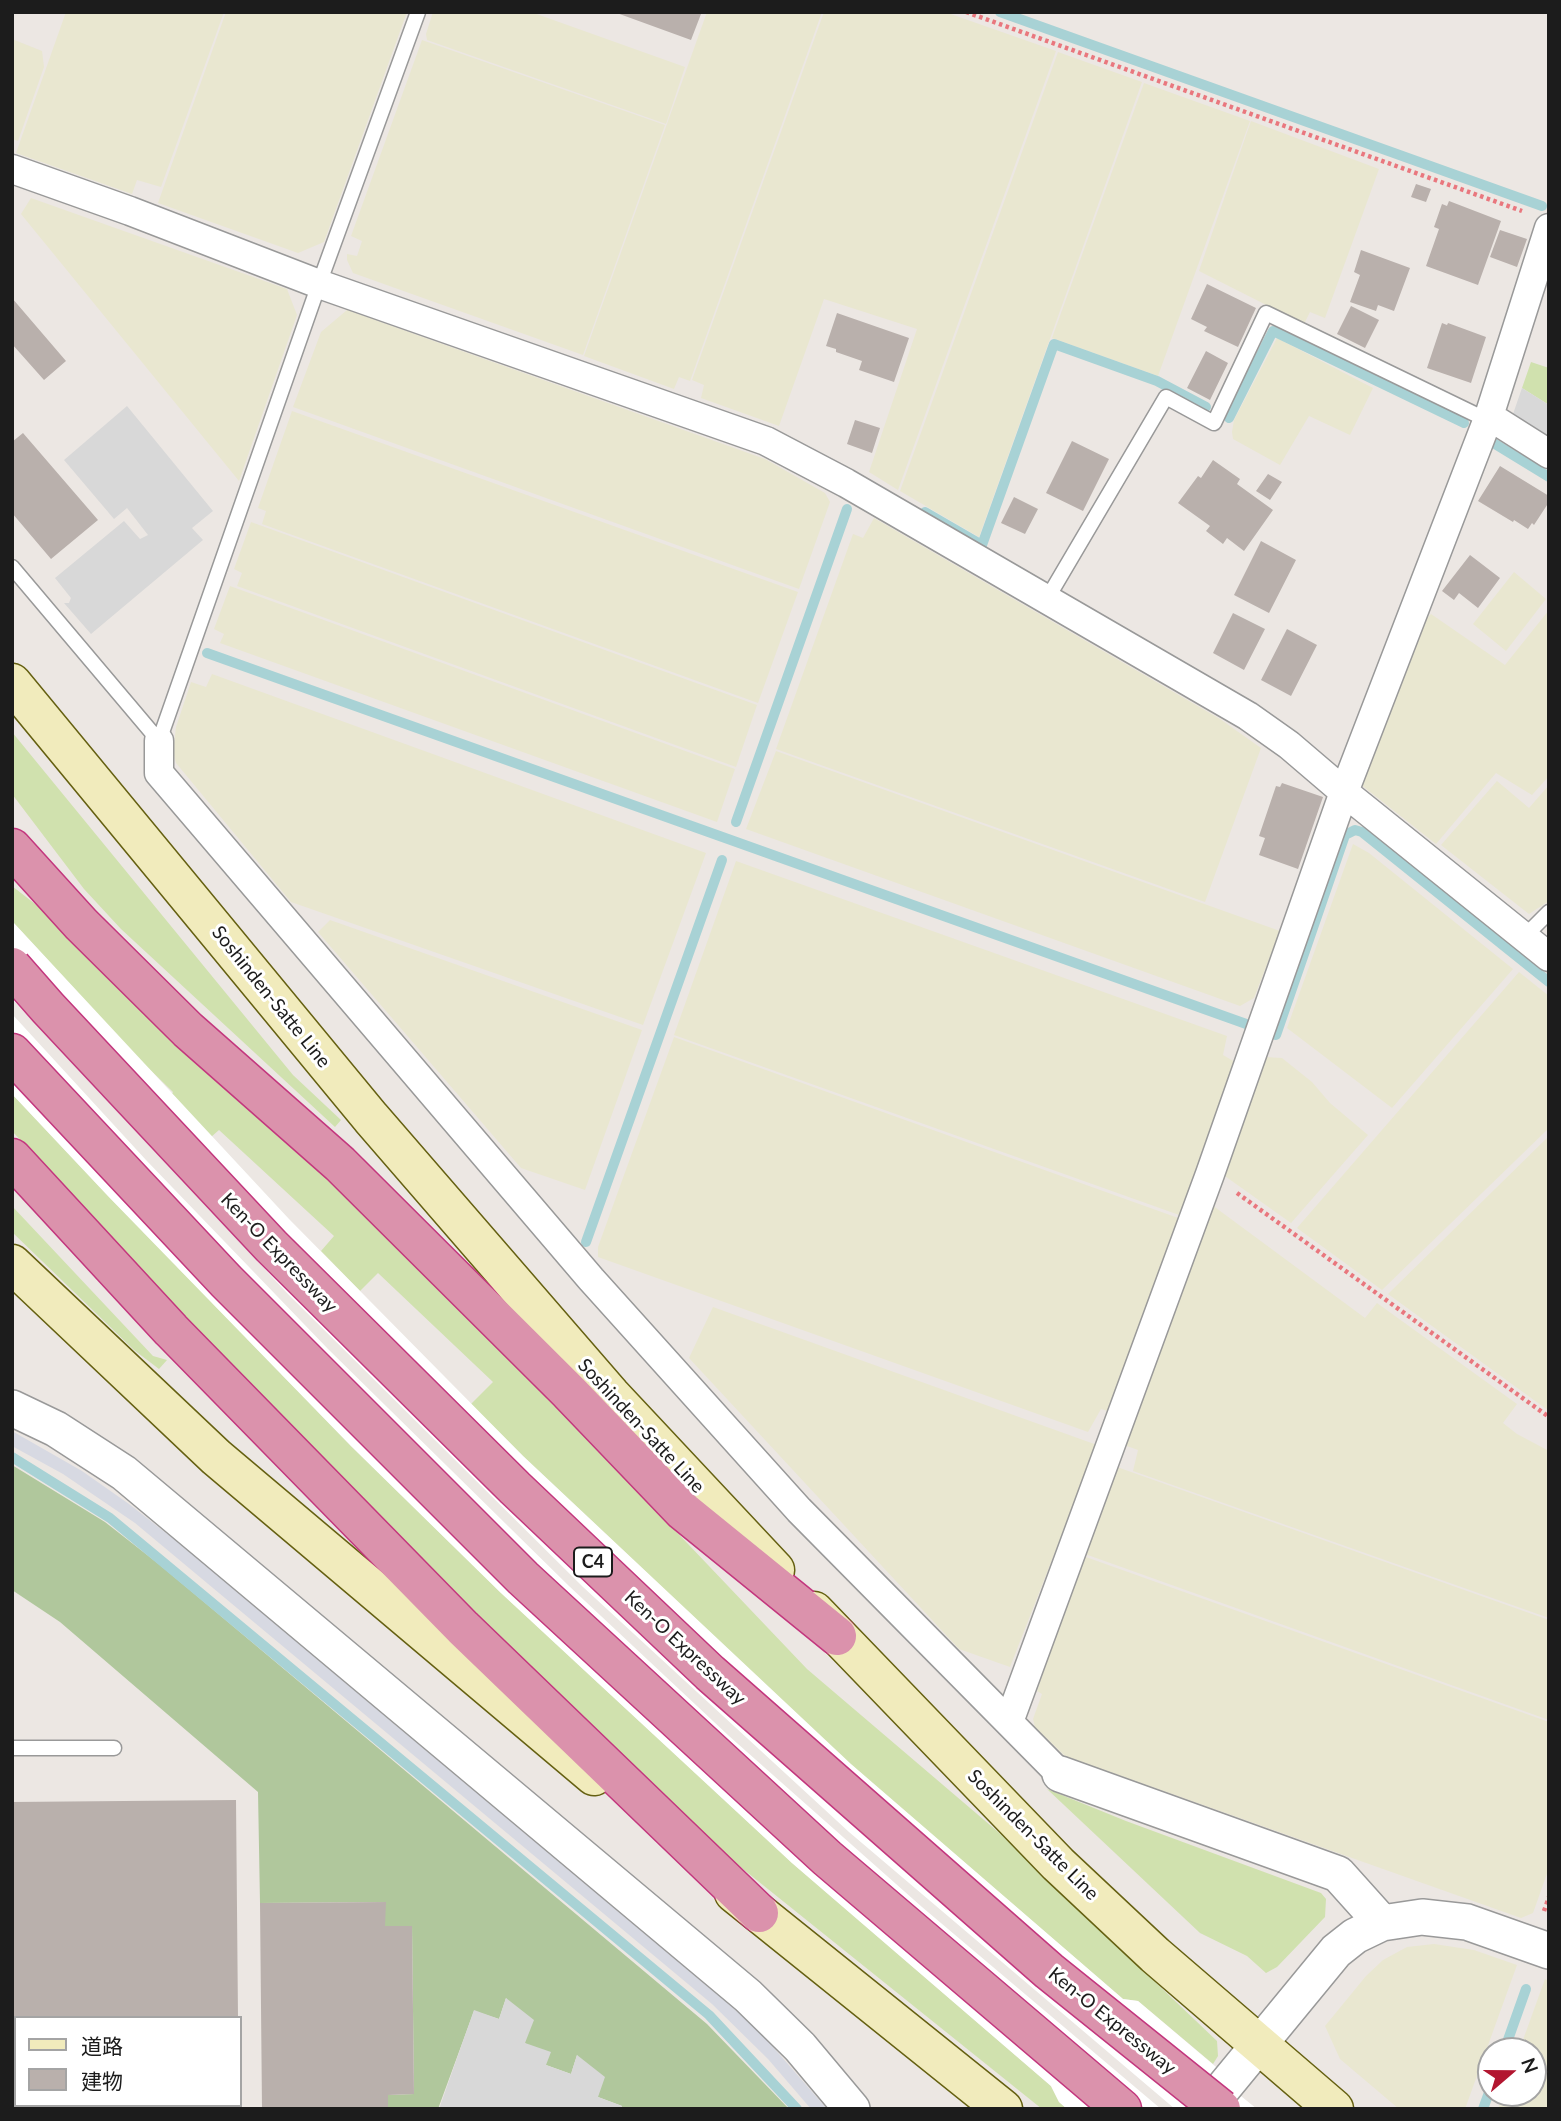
<!DOCTYPE html>
<html>
<head>
<meta charset="utf-8">
<style>
	body { margin:0 }
	#map { position:relative; width:1561px; height:2121px; overflow:hidden; background:#ece7e3; font-family:Lato,"Noto Sans JP",sans-serif }
	canvas { display:block }
	.frame { position:absolute; inset:0; border:14px solid #1c1c1c; pointer-events:none }
	.legend { position:absolute; left:14px; top:2016px; width:228px; height:91px; box-sizing:border-box; background:#fff; border:2px solid #a4a4a4; margin:0; padding:9px 12px; list-style:none; font-size:21px; color:#1c1c1c }
	.legend li { display:flex; align-items:center; gap:14px; height:35px }
	.legend b { width:35px; border:2px solid #a4a4a4 }
	.north { position:absolute; left:1477px; top:2037px; width:70px; height:70px; box-sizing:border-box; background:#fff; border:2px solid #a4a4a4; border-radius:50%; rotate:70deg; font-size:19px; font-weight:700; line-height:28px; text-align:center; color:#1c1c1c }
	.north::after { content:''; display:block; margin:auto; width:24px; height:32px; background:#b21630; clip-path:polygon(50% 0,100% 100%,50% 72%,0 100%) }
</style>
</head>
<body>
<div id="map">
<canvas width="1561" height="2121"></canvas>
<div class="frame"></div>
<ul class="legend">
<li><b style="height:9px;background:#f1ebbc"></b>道路</li>
<li><b style="height:19px;background:#b9b0ac"></b>建物</li>
</ul>
<div class="north">N</div>
</div>
<script>
const ctx = document.querySelector('canvas').getContext('2d');
ctx.lineJoin = 'round';
function fillPath(path, color) {
  ctx.fillStyle = color;
  ctx.fill(path, 'evenodd');
}
function shape(rows) {
  const path = new Path2D();
  for (const r of rows) {
    path.moveTo(r[0], r[1]);
    for (let i = 2; i < r.length; i += 2) path.lineTo(r[i], r[i + 1]);
  }
  return path;
}
function stroke(path, color, width, dash) {
  ctx.strokeStyle = color;
  ctx.lineWidth = width;
  ctx.lineCap = dash ? 'butt' : 'round';
  ctx.setLineDash(dash || []);
  ctx.stroke(path);
}
function drawText(font, color, halo, rows, align = 'center') {
  ctx.font = font + ' Lato,sans-serif';
  ctx.lineWidth = 6;
  ctx.setLineDash([]);
  ctx.textBaseline = 'middle';
  ctx.strokeStyle = halo;
  ctx.fillStyle = color;
  for (const [text, x, y, turn = 0] of rows) {
    ctx.save();
    ctx.translate(x, y);
    ctx.rotate((+turn || 0) * Math.PI / 180);
    ctx.textAlign = isNaN(turn) ? turn : align;
    if (halo) ctx.strokeText(text, 0, 0);
    ctx.fillText(text, 0, 0);
    ctx.restore();
  }
}
const farmland = shape([
	[66,12,224,12,161,187,137,180,132,194,16,153],
	[226,12,407,12,324,242,298,253,158,203],
	[433,12,531,12,685,67,666,124,427,40,426,34],
	[707,12,822,12,690,381,679,377,674,389,584,356],
	[824,12,945,12,1056,51,898,490,869,472,917,329,824,299,779,426,701,398,704,385,692,380],
	[12,39,42,51,44,67,18,141,12,139],
	[422,40,665,125,583,355,353,273,347,260,347,254,357,256,362,241,351,236],
	[1058,52,1142,82,979,537,900,491],
	[1144,83,1250,121,1158,376,1052,338],
	[1251,121,1379,169,1325,318,1310,312,1304,324,1199,271],
	[31,198,287,289,297,315,239,481,21,214],
	[347,310,765,459,825,493,830,502,799,589,293,407,321,332],
	[1277,338,1373,388,1350,435,1309,416,1280,465,1233,439,1232,432,1234,420],
	[292,411,798,592,758,703,262,524,266,511,258,508],
	[874,518,1220,719,1261,748,1205,902,776,749,853,534,863,538],
	[251,522,757,705,736,767,237,586,242,573,234,569],
	[1514,572,1546,599,1506,651,1473,624],
	[230,586,735,769,717,822,220,643,224,634,214,629],
	[1549,610,1549,776,1532,795,1496,773,1436,844,1360,784,1424,621,1431,614,1505,665],
	[212,674,706,853,643,1025,291,902,176,763,173,752,176,727,191,682,206,687],
	[776,751,1280,931,1254,998,1240,1006,746,829],
	[1497,781,1529,808,1549,785,1549,901,1529,914,1441,845],
	[1353,844,1369,853,1513,969,1392,1108,1287,1028],
	[736,861,1227,1036,1223,1055,1235,1062,1182,1216,674,1035],
	[330,920,642,1030,585,1190,521,1168,318,932],
	[1519,972,1549,996,1549,1128,1382,1290,1297,1228],
	[674,1037,1181,1219,1111,1412,1101,1409,1088,1432,598,1257,598,1247],
	[1264,1057,1282,1058,1312,1082,1330,1103,1368,1135,1291,1223,1222,1174],
	[1549,1136,1549,1411,1388,1294],
	[1212,1205,1365,1318,1377,1303,1517,1404,1503,1423,1517,1434,1549,1451,1549,1618,1133,1471,1138,1450,1124,1445],
	[713,1307,1097,1445,1010,1667,959,1649,689,1358],
	[1117,1467,1549,1620,1549,1720,1085,1554],
	[1083,1556,1549,1722,1549,1868,1533,1913,1521,1918,1065,1756,1035,1727,1033,1719,1042,1694,1037,1691],
	[1434,1944,1474,1950,1517,1965,1465,2109,1399,2109,1340,2059,1325,2026,1366,1976,1383,1960,1407,1947],
	[1545,1979,1549,1981,1549,2109,1498,2109,1504,2093,1533,2093,1533,2051,1519,2051]
]);
const grass = shape([
	[1531,362,1549,368,1549,405,1522,388],
	[12,732,293,1075,341,1120,335,1127,121,929,84,889,12,794],
	[12,886,39,907,377,1226,570,1420,807,1669,997,1831,1217,2041,1218,2056,1213,2064,1138,2001,1123,1999,850,1764,523,1456,471,1404,493,1382,378,1273,360,1291,321,1251,334,1236,219,1130,211,1137,172,1094,173,1092,134,1054,12,921],
	[12,1094,108,1196,351,1446,501,1593,792,1863,1051,2086,1059,2102,1067,2109,1042,2109,723,1853,559,1696,227,1362,12,1131],
	[12,1206,153,1356,167,1360,159,1369,134,1350,12,1232],
	[1047,1789,1126,1821,1321,1893,1326,1899,1325,1917,1277,1967,1266,1973,1247,1956,1200,1933]
]);
const forest = shape([
	[12,1465,105,1522,160,1565,707,2024,789,2109,622,2109,622,2106,598,2097,577,2055,571,2074,546,2065,525,2043,506,1998,499,2019,474,2011,438,2109,388,2109,388,2095,414,2094,412,1926,385,1926,385,1902,260,1903,258,1792,60,1622,12,1590]
]);
const parking = shape([
	[1522,388,1549,405,1549,437,1513,414],
	[127,406,213,511,192,528,203,540,91,634,64,603,69,603,71,598,55,578,124,521,140,539,148,535,127,508,114,519,64,460],
	[506,1998,534,2020,525,2043,551,2052,546,2065,571,2074,577,2055,605,2077,598,2097,622,2106,622,2109,439,2109,474,2010,499,2019]
]);
const plaza = shape([
	[12,1431,82,1471,129,1504,175,1540,732,2007,760,2032,827,2109,811,2109,768,2059,712,2004,135,1523,63,1474,12,1446]
]);
const pier = shape([
	[12,921,289,1219,523,1456,851,1764,1123,1999,1138,2001,1222,2072,1231,2088,1257,2109,1175,2109,849,1832,583,1587,288,1294,12,999],
	[12,1014,146,1160,328,1349,569,1586,729,1736,922,1907,1161,2109,1067,2109,1059,2102,1051,2086,792,1863,501,1593,351,1446,108,1196,12,1094]
]);
const stream = shape([
	[1000,12,1542,206],
	[1229,418,1273,331,1464,423],
	[1495,444,1549,477],
	[925,512,982,545,1054,344,1157,381,1206,407],
	[207,653,1249,1025],
	[736,822,847,509],
	[1271,1033,1276,1035,1345,835,1355,830,1362,832,1549,982],
	[586,1242,722,860],
	[12,1457,110,1518,709,2015,797,2109],
	[1504,2051,1526,1989],
	[1483,2109,1491,2087]
]);
const building = shape([
	[614,12,697,12,701,14,691,40],
	[1416,184,1431,189,1426,202,1411,197],
	[1449,201,1501,221,1478,285,1426,266,1439,229,1434,227,1442,204,1447,206],
	[1500,230,1527,239,1517,267,1490,257],
	[1361,250,1410,268,1394,311,1378,305,1376,311,1350,302,1360,275,1354,272],
	[1207,284,1256,308,1238,347,1204,331,1207,327,1191,319],
	[12,298,66,361,44,380,12,344],
	[1351,306,1379,320,1365,348,1337,334],
	[837,313,909,338,894,382,859,370,862,361,836,352,836,349,826,346],
	[1442,323,1447,325,1448,323,1486,337,1471,383,1427,368],
	[1206,351,1228,363,1210,400,1187,388],
	[855,420,880,428,872,453,847,444],
	[23,433,98,520,51,559,12,513,12,442],
	[1072,441,1109,459,1083,511,1046,493],
	[1213,460,1240,479,1237,484,1273,510,1244,551,1227,538,1223,544,1206,531,1210,526,1178,503,1198,476,1201,478],
	[1500,466,1549,496,1549,502,1534,525,1532,523,1528,529,1514,520,1513,522,1478,501],
	[1268,474,1282,482,1270,500,1256,491],
	[1014,497,1038,509,1025,534,1001,523],
	[1261,541,1296,560,1269,613,1234,595],
	[1470,555,1500,578,1478,608,1459,593,1454,600,1442,591],
	[1233,613,1265,629,1244,670,1213,653],
	[1287,629,1317,645,1291,696,1261,680],
	[1282,783,1323,797,1298,869,1259,855,1265,838,1259,836,1276,786,1280,787],
	[236,1800,238,2018,16,2018,16,2105,239,2105,239,2109,12,2109,12,1802],
	[386,1902,385,1926,412,1926,414,2094,388,2095,388,2109,262,2109,260,1903]
]);
const path = shape([
	[966,12,1522,211],
	[1237,1193,1549,1417],
	[1544,1911,1549,1897]
]);
const service = shape([
	[12,567,159,741],
	[1047,599,1166,397,1214,423,1266,313,1487,420],
	[159,741,319,284,418,12],
	[1524,937,1549,912],
	[12,1748,114,1748]
]);
const minor = shape([
	[12,169,130,211,319,284,766,441,846,483,1248,716,1289,745,1344,792,1549,957],
	[1489,416,1549,454],
	[159,741,159,773,591,1279,799,1510,1060,1774],
	[1009,1722,1210,1174,1344,792,1489,416,1549,228]
]);
const tertiary = shape([
	[12,1408,56,1429,124,1473,748,1996,800,2047,852,2109],
	[1060,1774,1338,1874,1382,1923],
	[1206,2109,1336,1951,1355,1936,1382,1923,1422,1917,1467,1922,1549,1951]
]);
const secondary = shape([
	[12,683,371,1118,611,1395,775,1570],
	[12,1264,216,1457,594,1776],
	[814,1611,1058,1864,1155,1955,1334,2109],
	[734,1893,1003,2109]
]);
const motorway = shape([
	[12,848,81,924,188,1030,340,1164,569,1392,683,1511,837,1636],
	[12,1053,226,1281,523,1578,827,1858,1122,2109],
	[12,1158,171,1330,463,1628,759,1913]
]);
const motorwayBridge = shape([
	[12,967,48,1008,271,1246,515,1488,710,1673,1049,1971,1221,2109]
]);
const shields = [
	[593,1562,38]
];
const shieldNames = [
	["C4",593,1562]
];
const streetNames = [
	["Soshinden-Satte Line",271,997,51],
	["Ken-O Expressway",279,1253,46],
	["Soshinden-Satte Line",641,1426,47],
	["Ken-O Expressway",685,1648,43],
	["Soshinden-Satte Line",1033,1835,45],
	["Ken-O Expressway",1112,2021,39]
];
fillPath(farmland, '#e9e7d0');
fillPath(grass, '#d0e1ae');
fillPath(forest, '#b0c79c');
fillPath(parking, '#d8d8d8');
fillPath(plaza, '#d7d9e2');
fillPath(pier, '#fff');
stroke(stream, '#a8d2d5', 10);
fillPath(building, '#b9b0ac');
stroke(service, '#999', 17);
stroke(minor, '#999', 31);
stroke(tertiary, '#999', 38);
stroke(secondary, '#656011', 41);
stroke(motorway, '#c3377e', 41);
stroke(path, '#e9777e', 4.5, [3.5, 3.5]);
stroke(service, '#fff', 14);
stroke(minor, '#fff', 28);
stroke(tertiary, '#fff', 35);
stroke(secondary, '#f1ebbc', 38);
stroke(motorway, '#db92ac', 38);
stroke(motorwayBridge, '#c3377e', 41, []);
stroke(motorwayBridge, '#db92ac', 38);
for (const [x, y, w] of shields) {
  const box = new Path2D();
  box.roundRect(x - w / 2, y - 14.5, w, 29, 5);
  ctx.fillStyle = '#fff';
  ctx.fill(box);
  stroke(box, '#1c1c1c', 2);
}
drawText('bold 18px', '#1c1c1c', null, shieldNames);
drawText('19px', '#1c1c1c', '#fff', streetNames);
</script>
</body>
</html>
